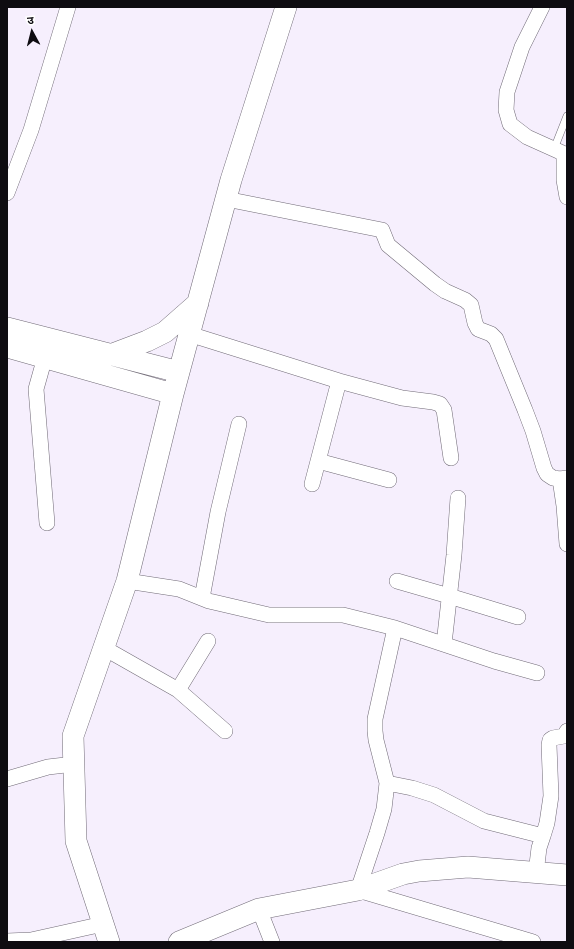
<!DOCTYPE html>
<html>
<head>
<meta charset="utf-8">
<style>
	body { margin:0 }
	#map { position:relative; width:574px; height:949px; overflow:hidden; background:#f6effd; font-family:Ubuntu,"Noto Sans Devanagari",sans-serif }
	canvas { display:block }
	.frame { position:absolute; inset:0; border:8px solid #0e0c11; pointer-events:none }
	.north { position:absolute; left:12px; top:12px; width:40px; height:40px; -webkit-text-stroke:3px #fff; paint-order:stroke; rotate:353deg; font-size:11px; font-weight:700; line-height:16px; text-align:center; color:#0e0c11 }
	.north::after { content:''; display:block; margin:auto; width:14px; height:18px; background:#0e0c11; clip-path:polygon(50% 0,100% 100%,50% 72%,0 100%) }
</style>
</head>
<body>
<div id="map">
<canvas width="574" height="949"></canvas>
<div class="frame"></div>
<div class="north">उ</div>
</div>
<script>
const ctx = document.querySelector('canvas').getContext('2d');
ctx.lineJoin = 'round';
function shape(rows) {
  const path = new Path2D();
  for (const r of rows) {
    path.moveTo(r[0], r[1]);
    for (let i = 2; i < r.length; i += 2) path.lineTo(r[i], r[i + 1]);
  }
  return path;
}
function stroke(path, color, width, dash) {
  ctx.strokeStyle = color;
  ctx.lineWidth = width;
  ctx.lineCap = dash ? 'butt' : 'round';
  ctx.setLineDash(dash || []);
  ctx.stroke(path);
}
const lane = shape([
	[554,149,567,116]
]);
const street = shape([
	[542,7,522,47,507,92,506,110,510,124,527,137,567,155],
	[564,155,564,180,567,197],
	[7,193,31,130,68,7],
	[226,199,382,230,388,245,435,284,445,291,465,300,471,305,475,323,478,329,491,334,496,339,525,410,533,431,544,468,547,474,553,478,560,479,567,478],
	[189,334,339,381,402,398,433,402,440,404,444,410,451,458],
	[45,357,36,389,47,523],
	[318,461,389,480],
	[560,479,564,506,567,544],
	[312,484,339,381],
	[127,581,179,589,209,601,269,615,343,615,395,628,494,661,537,673],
	[397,581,449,596,518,617],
	[202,598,218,512,239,424],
	[395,628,375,719,375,731,376,740,387,783,384,809,377,833,358,890,533,942],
	[444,644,454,555,458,498],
	[104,648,178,690,225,731],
	[178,690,208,641],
	[7,779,48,767,74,764],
	[387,783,412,788,434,795,484,821,543,836,539,848,536,873],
	[543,836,547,823,551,796,549,745,550,740,553,738,564,736,567,731],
	[259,909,272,942],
	[7,941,31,940,103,924]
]);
const secondary = shape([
	[7,328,179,372],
	[7,347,173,394],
	[110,355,147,341,165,332,198,303],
	[109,942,76,841,73,736,127,581,173,394,231,180,286,7],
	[179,942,259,909,358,890,403,874,419,871,468,867,567,875]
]);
stroke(lane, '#716b77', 8);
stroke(street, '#716b77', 16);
stroke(secondary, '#716b77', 22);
stroke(lane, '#fff', 7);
stroke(street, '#fff', 15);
stroke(secondary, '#fff', 21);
</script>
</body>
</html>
